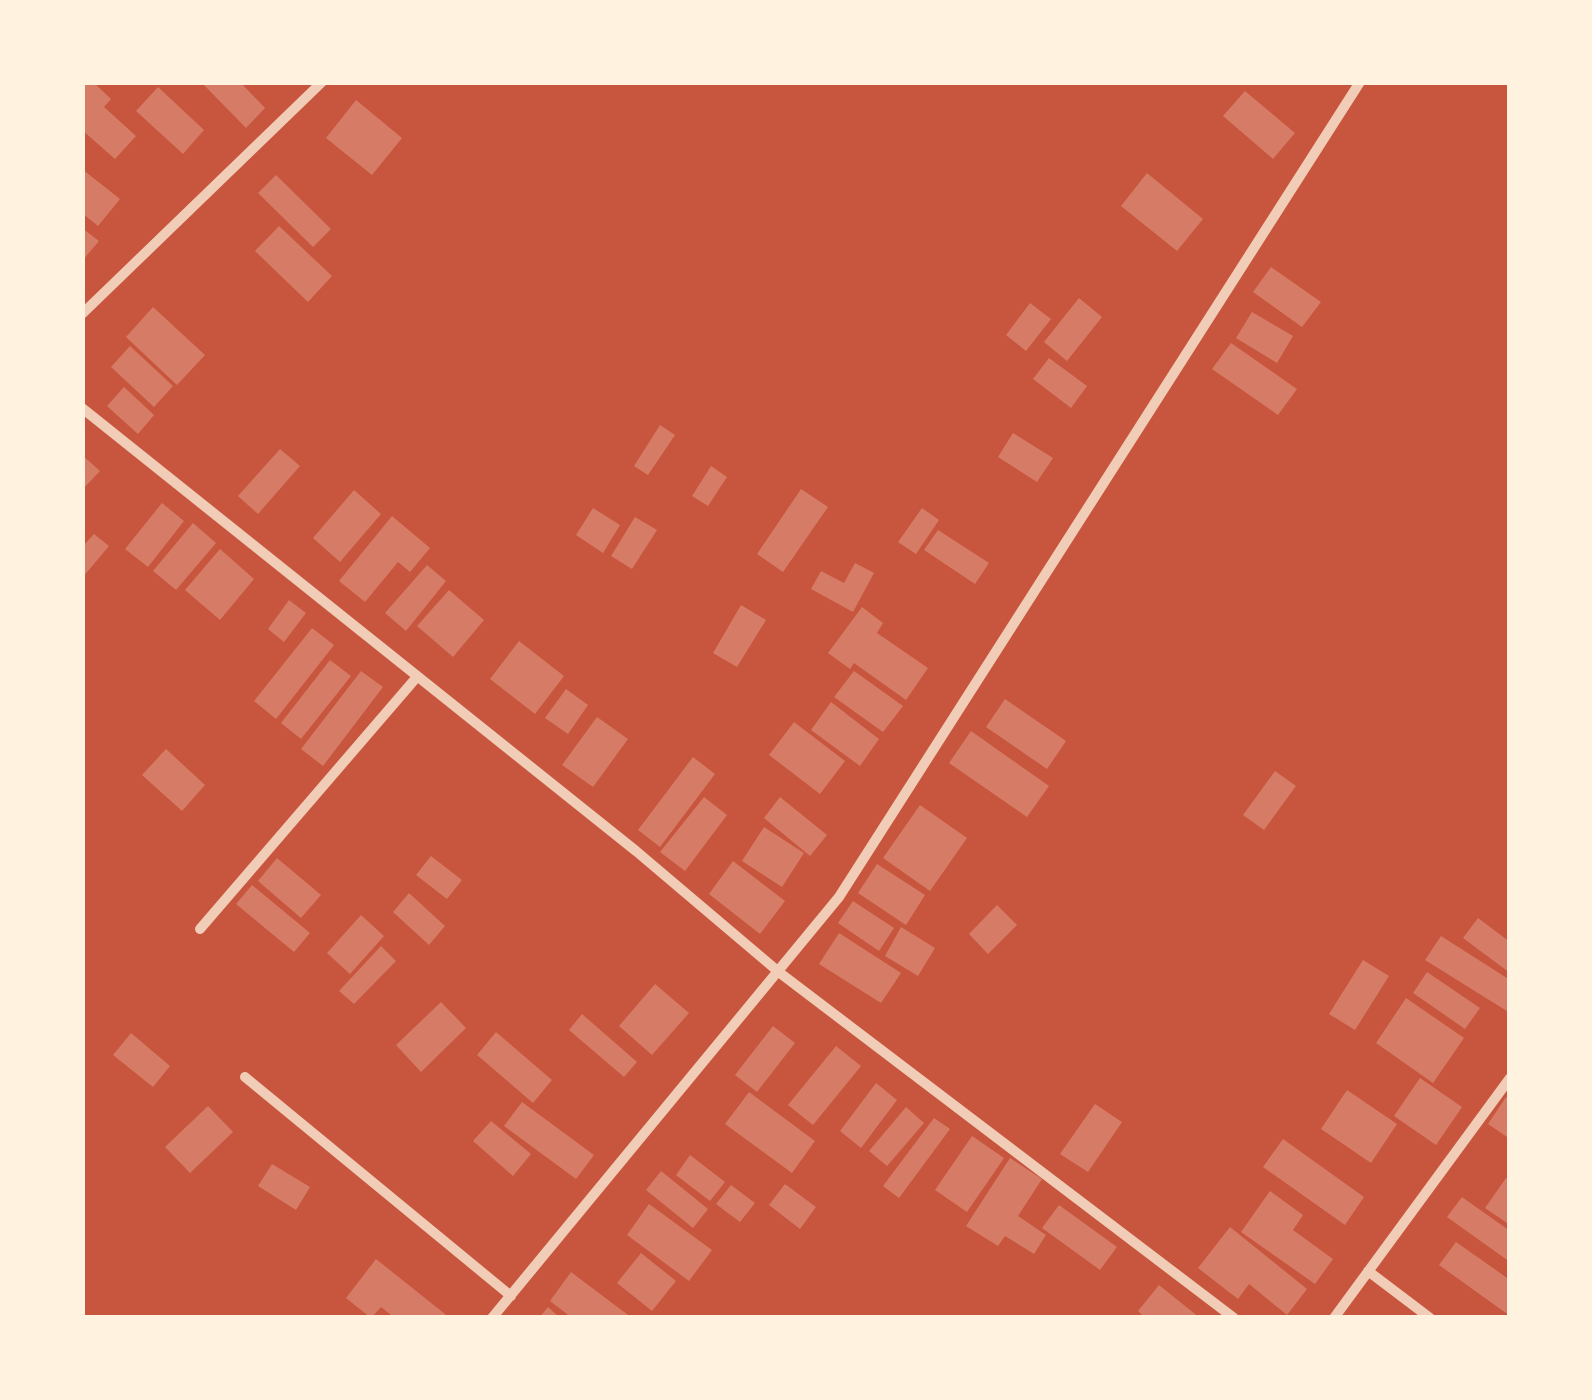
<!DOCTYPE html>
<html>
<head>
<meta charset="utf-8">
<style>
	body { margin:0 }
	#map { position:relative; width:1592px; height:1400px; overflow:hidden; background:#c8553d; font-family:Figtree,sans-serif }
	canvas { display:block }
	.frame { position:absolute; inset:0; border:85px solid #fff3e0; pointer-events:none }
</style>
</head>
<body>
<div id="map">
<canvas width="1592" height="1400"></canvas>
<div class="frame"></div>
</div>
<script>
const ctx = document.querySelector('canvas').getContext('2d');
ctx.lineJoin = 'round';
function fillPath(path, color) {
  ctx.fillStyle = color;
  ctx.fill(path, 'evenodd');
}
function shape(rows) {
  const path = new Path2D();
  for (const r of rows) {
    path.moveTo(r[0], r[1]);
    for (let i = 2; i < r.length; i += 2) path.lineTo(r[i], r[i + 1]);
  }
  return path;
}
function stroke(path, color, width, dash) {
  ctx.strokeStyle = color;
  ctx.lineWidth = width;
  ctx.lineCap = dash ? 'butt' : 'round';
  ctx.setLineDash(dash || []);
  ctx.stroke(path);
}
const building = shape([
	[82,82,93,82,111,99,104,107,136,136,115,159,82,130],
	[201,82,240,82,265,108,246,128],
	[158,87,204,130,183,154,136,111],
	[1245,91,1295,133,1273,159,1223,116],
	[356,100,402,138,372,175,326,138],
	[82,169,120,199,98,226,82,213],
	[1147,173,1203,219,1177,251,1121,206],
	[276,175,331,229,313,247,258,193],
	[279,226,332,276,308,302,255,251],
	[82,228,99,241,82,261],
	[1271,267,1321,302,1302,327,1253,292],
	[1079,298,1102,317,1067,361,1044,342],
	[1030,303,1051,319,1026,351,1006,335],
	[153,307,205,355,177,385,126,337],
	[1252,312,1293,336,1277,363,1236,338],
	[1231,343,1297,389,1278,415,1212,369],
	[130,346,173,386,154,407,111,367],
	[1049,358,1087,386,1071,408,1033,379],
	[124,387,154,415,138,434,107,406],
	[660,425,675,435,648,475,634,466],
	[1013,433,1053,458,1037,482,998,457],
	[280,449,300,466,258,514,238,496],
	[82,455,100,471,82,490],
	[711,466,727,477,708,506,692,496],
	[801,489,828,507,783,572,757,554],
	[354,490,381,514,340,562,313,538],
	[162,503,184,521,148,567,125,549],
	[593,508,620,525,603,553,576,535],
	[922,508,939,520,916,554,898,542],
	[392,516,430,548,410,572,398,562,365,602,339,581],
	[635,517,657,530,632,569,611,556],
	[193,523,216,543,176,590,153,571],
	[938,530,989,563,975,584,924,550],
	[94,534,109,546,82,578,82,547],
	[220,549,254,579,220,620,185,590],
	[855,563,874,573,853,612,811,589,821,571,844,583],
	[427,565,446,581,406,631,385,613],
	[449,590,484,620,453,657,417,626],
	[289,600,306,613,284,642,268,629],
	[741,605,766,620,737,667,713,653],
	[862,607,883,623,877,633,928,668,906,700,854,663,850,669,828,653],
	[312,628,334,645,276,719,254,701],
	[519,641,564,676,535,714,490,679],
	[330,660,351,676,301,739,281,723],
	[361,671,383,687,323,766,301,749],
	[854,671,903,706,883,732,834,697],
	[566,689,588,705,568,734,545,718],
	[1005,699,1066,741,1047,769,986,727],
	[831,702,879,739,860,766,811,730],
	[597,717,628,739,593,787,562,765],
	[794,722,845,761,820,794,769,755],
	[971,731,1049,786,1027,817,949,763],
	[166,749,205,785,182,811,142,775],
	[693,757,715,774,660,847,638,830],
	[1275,771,1296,786,1264,830,1243,815],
	[704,797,727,815,685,871,660,852],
	[780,797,827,835,810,856,764,818],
	[920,805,967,838,930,891,883,858],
	[764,827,804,853,782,887,742,861],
	[431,856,462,880,447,899,416,875],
	[277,858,321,895,301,918,258,881],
	[733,861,785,901,760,934,709,894],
	[877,864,925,895,906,925,858,893],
	[252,885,310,933,294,952,236,904],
	[409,893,445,926,429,945,393,912],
	[853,901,894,928,879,951,838,923],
	[997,905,1017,925,988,954,969,934],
	[361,915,384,936,350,974,327,953],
	[1478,918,1510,942,1510,973,1463,938],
	[901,927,935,948,918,976,885,956],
	[839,933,901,973,881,1003,819,964],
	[1441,936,1510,980,1510,1013,1425,960],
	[381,946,396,961,354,1004,339,991],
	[1363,960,1389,976,1355,1030,1329,1014],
	[1427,972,1480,1008,1465,1029,1413,993],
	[655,984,689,1013,652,1055,619,1026],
	[1406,998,1464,1038,1433,1083,1376,1043],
	[441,1002,466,1028,421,1072,396,1045],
	[582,1014,637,1062,624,1077,569,1030],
	[773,1026,795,1043,757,1092,735,1075],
	[496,1032,552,1080,533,1103,477,1055],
	[131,1033,170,1066,153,1087,113,1055],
	[836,1046,861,1066,813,1125,788,1105],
	[1420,1078,1462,1107,1436,1145,1394,1116],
	[876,1083,897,1100,861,1148,840,1131],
	[1347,1090,1397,1124,1371,1163,1321,1129],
	[749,1092,815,1141,792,1173,725,1124],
	[1506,1097,1510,1099,1510,1139,1488,1124],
	[522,1102,594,1155,576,1179,504,1126],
	[1095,1104,1122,1122,1088,1172,1060,1154],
	[208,1106,233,1132,190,1173,165,1147],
	[906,1107,924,1123,887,1166,869,1151],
	[934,1118,950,1129,899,1198,883,1186],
	[491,1121,531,1154,513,1176,473,1141],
	[972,1136,1004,1158,967,1212,935,1190],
	[1283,1139,1364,1197,1345,1225,1263,1167],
	[690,1155,725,1182,710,1201,676,1175],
	[1010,1158,1042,1179,1018,1216,1046,1235,1034,1254,1005,1236,998,1246,966,1226],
	[272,1164,310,1187,296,1210,258,1186],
	[661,1171,708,1209,693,1228,646,1190],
	[1506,1178,1510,1181,1510,1225,1485,1208],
	[785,1184,816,1207,800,1229,769,1205],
	[731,1185,755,1203,740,1222,716,1204],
	[1270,1191,1303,1215,1293,1230,1333,1259,1315,1284,1241,1232],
	[1462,1197,1510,1231,1510,1262,1447,1217],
	[649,1204,712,1250,689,1281,627,1235],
	[1059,1205,1117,1247,1100,1270,1042,1228],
	[1230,1227,1307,1289,1287,1315,1249,1284,1238,1299,1198,1268],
	[1456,1242,1510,1280,1510,1316,1439,1265],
	[641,1253,676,1281,652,1311,617,1283],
	[376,1259,450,1318,395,1318,381,1307,371,1318,346,1298],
	[571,1272,632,1318,572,1318,550,1301],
	[1159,1285,1200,1318,1145,1318,1138,1311],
	[548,1307,560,1318,539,1318]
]);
const minor = shape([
	[82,314,322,82],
	[82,408,636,851,780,973,1234,1318],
	[200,929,416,678],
	[245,1077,511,1296],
	[1368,1271,1430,1318],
	[492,1318,839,897,1360,82],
	[1334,1318,1510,1078]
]);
fillPath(building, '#d67c66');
stroke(minor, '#f1ccb7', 10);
</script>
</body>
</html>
